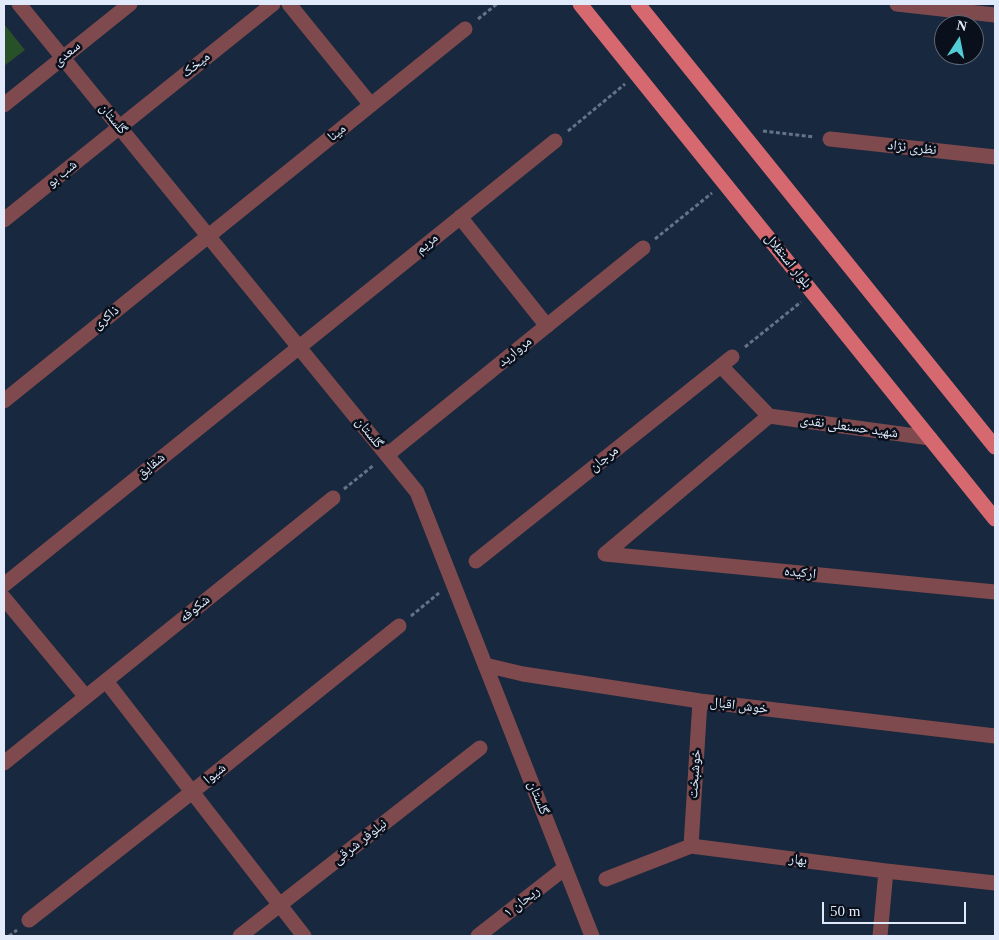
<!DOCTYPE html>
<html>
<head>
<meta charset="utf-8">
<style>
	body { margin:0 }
	#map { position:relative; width:999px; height:940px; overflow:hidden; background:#18283e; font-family:"Times New Roman",serif }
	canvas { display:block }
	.frame { position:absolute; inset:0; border:5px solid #e0eafa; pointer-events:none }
	.north { position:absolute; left:934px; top:15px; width:50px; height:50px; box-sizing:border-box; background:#09101b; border:1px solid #5f6774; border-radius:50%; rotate:11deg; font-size:14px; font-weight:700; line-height:20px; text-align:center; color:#e0eafa }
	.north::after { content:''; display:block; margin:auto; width:18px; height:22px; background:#52ccd5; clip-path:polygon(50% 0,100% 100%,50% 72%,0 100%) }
	.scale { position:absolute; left:822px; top:902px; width:144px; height:22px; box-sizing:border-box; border:2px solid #e0eafa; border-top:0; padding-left:6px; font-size:15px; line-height:18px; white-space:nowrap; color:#e0eafa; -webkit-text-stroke:4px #09101b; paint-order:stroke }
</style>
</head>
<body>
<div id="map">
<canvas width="999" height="940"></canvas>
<div class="frame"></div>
<div class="north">N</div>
<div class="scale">50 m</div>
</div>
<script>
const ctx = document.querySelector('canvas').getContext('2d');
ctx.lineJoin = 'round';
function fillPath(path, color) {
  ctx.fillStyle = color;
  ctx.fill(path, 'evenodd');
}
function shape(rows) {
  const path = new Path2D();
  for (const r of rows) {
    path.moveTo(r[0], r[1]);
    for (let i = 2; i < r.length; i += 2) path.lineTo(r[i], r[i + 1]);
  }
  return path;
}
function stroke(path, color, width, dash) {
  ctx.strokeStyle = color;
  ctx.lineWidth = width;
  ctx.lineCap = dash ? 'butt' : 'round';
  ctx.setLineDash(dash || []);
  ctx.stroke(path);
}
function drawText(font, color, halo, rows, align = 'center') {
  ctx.font = font + ' "Times New Roman","Noto Naskh Arabic",serif';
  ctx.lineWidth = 5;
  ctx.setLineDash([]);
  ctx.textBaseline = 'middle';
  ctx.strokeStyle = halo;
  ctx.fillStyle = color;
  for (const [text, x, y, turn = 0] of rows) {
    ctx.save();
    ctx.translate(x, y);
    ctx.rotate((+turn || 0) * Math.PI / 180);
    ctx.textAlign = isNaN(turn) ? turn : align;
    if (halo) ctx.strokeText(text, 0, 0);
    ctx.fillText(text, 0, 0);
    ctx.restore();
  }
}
const green = shape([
	[4,24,25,50,4,66]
]);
const path = shape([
	[478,19,497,4],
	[568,131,625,84],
	[763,131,814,137],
	[655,239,712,193],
	[745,347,801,302],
	[344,489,374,465],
	[411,616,439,593],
	[9,936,17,930]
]);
const minor = shape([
	[19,4,417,492,592,936],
	[289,4,371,105],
	[897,4,995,15],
	[4,105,130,4],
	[830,139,995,157],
	[460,217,547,326],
	[4,220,273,4],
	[721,366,769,416],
	[4,401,465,29],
	[769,416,930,438],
	[387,455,643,248],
	[605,554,995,592],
	[605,554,769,416],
	[476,561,732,357],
	[4,585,555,141],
	[4,598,86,697],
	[485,665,523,674,700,701,995,736],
	[106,681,304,936],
	[4,763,333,498],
	[691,846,700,701],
	[606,879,691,846,886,871,995,883],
	[29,920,192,792,399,626],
	[240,936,480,748],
	[478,936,565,868],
	[880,936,886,871]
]);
const major = shape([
	[580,4,995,519],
	[638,4,995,447]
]);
const streetNames = [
	["سعدی",67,54,-39],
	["میخک",196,65,-39],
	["گلستان",113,119,51],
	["مینا",337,133,-39],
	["نظری نژاد",912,148,6],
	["شب بو",62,174,-39],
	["مریم",427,244,-39],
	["بلوار استقلال",788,261,51],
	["ذاکری",106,318,-39],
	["مروارید",515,352,-39],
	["شهید حسنعلی نقدی",849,427,8],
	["گلستان",369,433,51],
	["مرجان",604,459,-38],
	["شقایق",151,466,-39],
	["ارکیده",800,573,6],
	["شکوفه",195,609,-39],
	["خوش اقبال",739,706,7],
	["شیوا",215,774,-39],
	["خوشبخت",695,774,-86],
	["گلستان",538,798,68],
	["نیلوفر شرقی",360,842,-38],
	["بهار",798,860,7],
	["ریحان ۱",522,902,-38]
];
fillPath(green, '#285129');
stroke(path, '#667387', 3, [4, 2.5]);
stroke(minor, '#7f4a4d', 15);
stroke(major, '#d66870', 15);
drawText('14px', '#e0eafa', '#09101b', streetNames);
</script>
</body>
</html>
